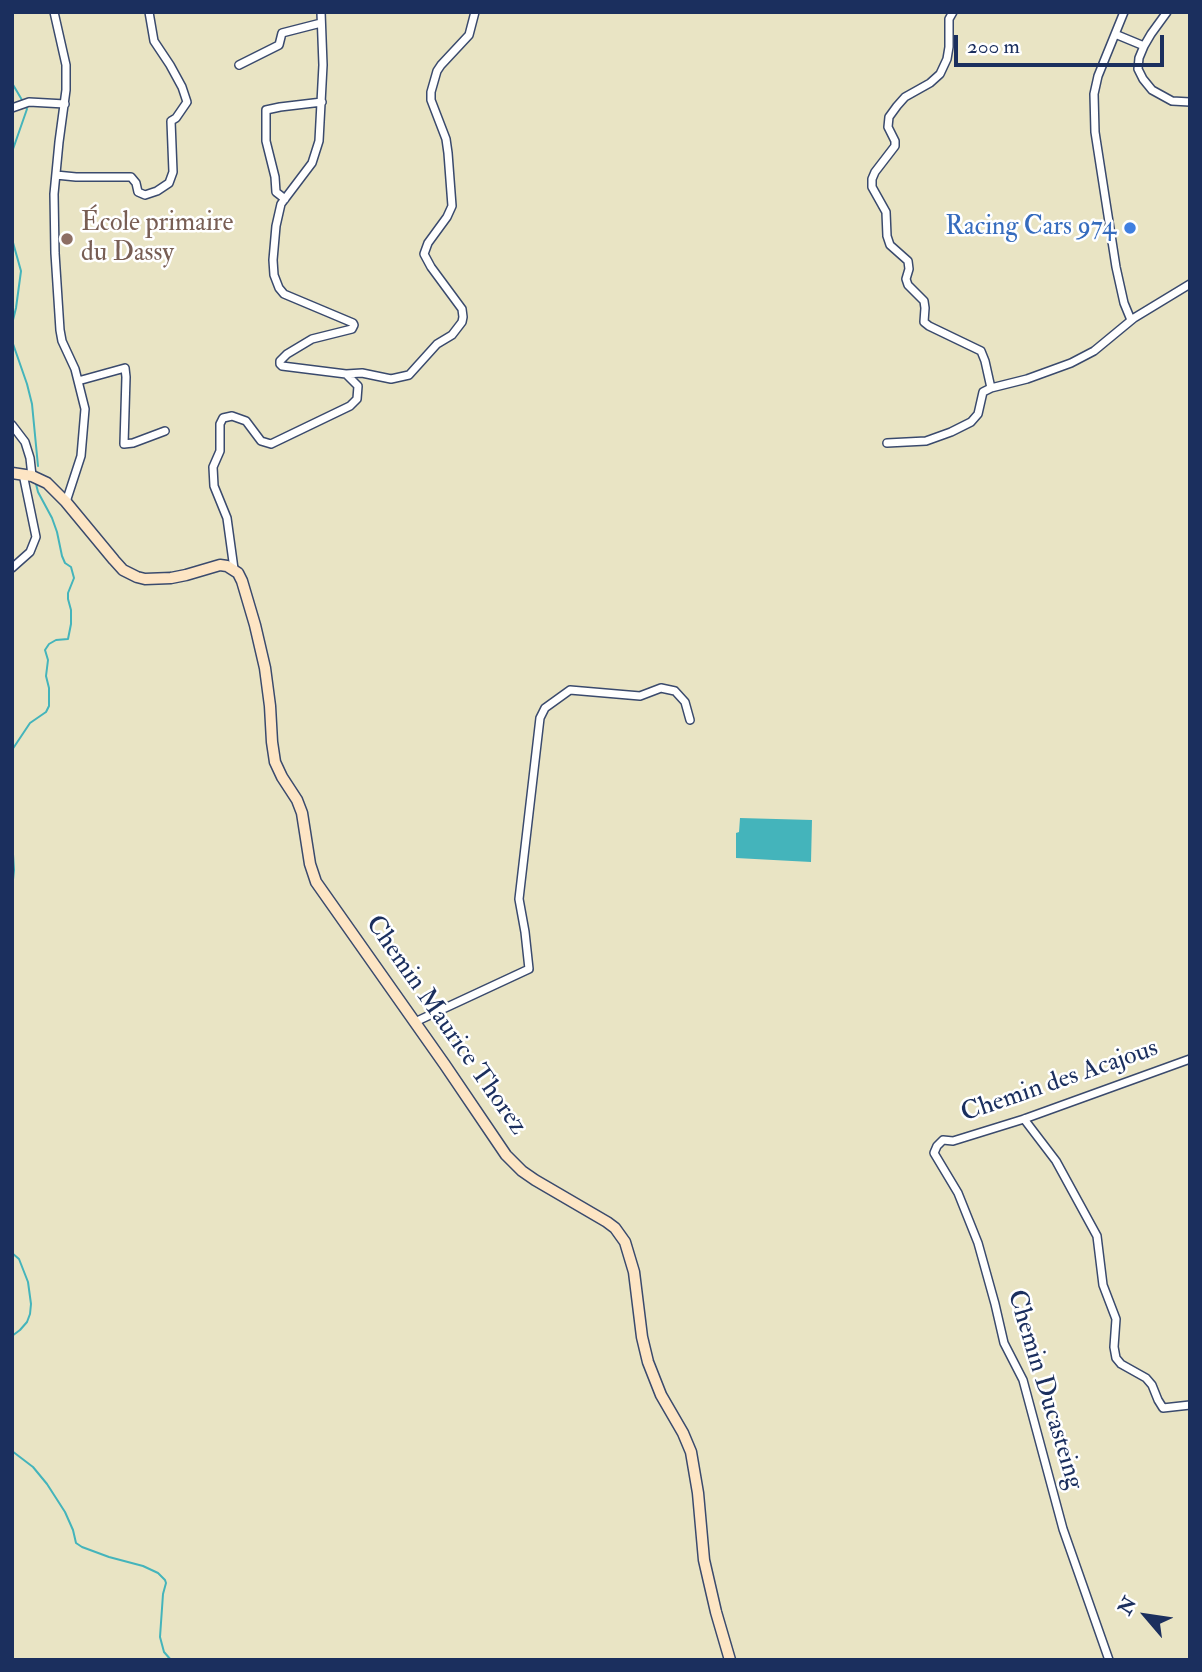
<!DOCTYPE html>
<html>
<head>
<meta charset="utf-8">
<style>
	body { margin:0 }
	#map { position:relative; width:1202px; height:1672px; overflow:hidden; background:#e9e4c4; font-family:"IM FELL Double Pica",serif }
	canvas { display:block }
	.frame { position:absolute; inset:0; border:14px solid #1b2f5e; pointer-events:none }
	.north { position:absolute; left:1111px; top:1581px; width:70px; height:70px; -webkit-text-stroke:5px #fff; paint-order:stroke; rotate:299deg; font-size:19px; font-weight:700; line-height:28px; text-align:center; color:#1b2f5e }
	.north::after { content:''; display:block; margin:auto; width:24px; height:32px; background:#1b2f5e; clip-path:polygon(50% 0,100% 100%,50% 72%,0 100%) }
	.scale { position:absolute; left:954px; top:35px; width:210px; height:32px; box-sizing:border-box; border:4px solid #1b2f5e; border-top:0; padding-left:9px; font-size:21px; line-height:24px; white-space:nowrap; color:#1b2f5e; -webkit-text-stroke:5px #fff; paint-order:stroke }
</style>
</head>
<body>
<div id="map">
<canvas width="1202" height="1672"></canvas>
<div class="frame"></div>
<div class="north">N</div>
<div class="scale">200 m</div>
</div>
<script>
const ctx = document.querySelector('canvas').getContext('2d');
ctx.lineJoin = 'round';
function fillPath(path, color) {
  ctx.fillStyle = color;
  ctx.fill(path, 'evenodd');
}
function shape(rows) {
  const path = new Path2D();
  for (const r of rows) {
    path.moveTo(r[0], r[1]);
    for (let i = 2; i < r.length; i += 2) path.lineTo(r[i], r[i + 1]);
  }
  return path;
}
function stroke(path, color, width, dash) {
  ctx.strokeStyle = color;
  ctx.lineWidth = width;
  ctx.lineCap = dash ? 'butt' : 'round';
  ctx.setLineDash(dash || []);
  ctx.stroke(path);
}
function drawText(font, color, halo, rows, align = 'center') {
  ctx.font = font + ' "IM FELL Double Pica",serif';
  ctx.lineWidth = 5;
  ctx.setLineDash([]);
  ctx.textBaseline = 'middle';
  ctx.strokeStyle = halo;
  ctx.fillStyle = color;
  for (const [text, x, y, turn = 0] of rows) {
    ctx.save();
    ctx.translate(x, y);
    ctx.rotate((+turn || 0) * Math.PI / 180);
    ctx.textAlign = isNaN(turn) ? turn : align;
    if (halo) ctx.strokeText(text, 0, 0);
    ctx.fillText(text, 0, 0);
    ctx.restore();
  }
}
const water = shape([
	[740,818,812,820,811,862,736,858,736,833,739,832]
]);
const stream = shape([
	[12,83,22,100],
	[12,152,27,109,25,105],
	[12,239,21,271,16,308,12,324],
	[12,341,27,384,32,404,38,466],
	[12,750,30,723,46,712,49,706,49,688,46,676,48,660,45,650,49,644,56,640,68,639,71,624,71,610,68,599,68,593,74,578,71,567,65,563,62,556,57,532,52,518,38,492,36,484],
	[12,838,14,870,12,890],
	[12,1253,19,1259,28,1282,31,1304,30,1314,27,1322,20,1330,12,1336],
	[12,1451,33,1467,47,1484,65,1512,73,1530,76,1543,82,1547,109,1557,143,1566,158,1573,165,1580,166,1583,163,1594,160,1637,164,1652,171,1660]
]);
const street = shape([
	[54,12,66,65,66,90,59,142,54,194,55,253,60,330,62,341,75,369,85,409,81,456,66,502],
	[953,12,949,19,949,47,947,59,940,74,930,83,905,97,897,106,889,117,888,127,895,141,895,146,875,172,872,179,872,187,886,212,887,236,890,245,908,261,909,269,906,279,908,285,924,301,925,308,924,322,929,326,981,351,985,361,991,388],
	[1124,12,1098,76,1094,94,1095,132,1116,267,1124,303,1131,320],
	[1167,12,1151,34,1144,46,1139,58,1138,69,1143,79,1152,90,1172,101,1190,102],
	[1115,34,1144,46],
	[239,65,279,45,282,33,321,23],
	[12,108,29,102,65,104],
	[56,175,76,177,131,177,136,183,138,192,145,195,157,191,169,183,173,172,171,121,176,118,187,102,182,87,170,65,154,41,149,12],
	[285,199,276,192,275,177,266,141,266,110,280,107,322,102],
	[346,374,362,373,391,379,409,375,437,344,452,335,462,322,463,317,462,309,431,267,424,254,428,243,447,217,452,206,448,153,446,139,431,100,431,92,437,71,441,65,469,35,475,12],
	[78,381,125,368,126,377,124,444,133,443,165,431],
	[12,425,25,442,30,458,32,476],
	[887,443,926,441,951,432,971,422,978,414,983,392,991,388,1027,379,1071,363,1094,351,1134,318,1190,284],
	[12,568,30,552,36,537,23,474],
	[234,569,227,518,214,486,213,467,220,451,220,424,223,418,232,416,246,421,261,441,271,444,350,406,357,399,358,386,346,374,282,366,280,364,280,361,287,354,312,339,352,329,354,325,353,323,284,294,279,288,274,275,273,260,276,226,281,204,312,163,319,141,323,65,321,12],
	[415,1022,529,969,525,932,519,899,540,718,545,708,570,690,640,696,661,688,675,691,685,702,690,720],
	[1024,1119,1056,1161,1097,1236,1103,1285,1116,1319,1114,1347,1116,1358,1121,1364,1146,1378,1152,1385,1158,1400,1163,1408,1190,1405],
	[1109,1660,1063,1529,1023,1380,1004,1343,995,1304,978,1243,958,1193,934,1153,937,1146,943,1140,953,1141,1024,1119,1190,1059]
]);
const secondary = shape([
	[12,473,32,476,47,483,66,502,114,560,123,570,137,577,145,579,171,578,186,575,220,565,227,566,238,573,242,581,255,625,265,668,270,706,272,742,275,762,282,777,297,800,302,813,310,864,316,882,445,1065,506,1155,522,1171,535,1180,607,1222,615,1228,625,1242,634,1272,642,1337,648,1362,661,1395,683,1433,691,1452,698,1493,704,1560,716,1612,730,1660]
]);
const markers = [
	[1130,228,7,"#3f7fe0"],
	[67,239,7,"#8d6e63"]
];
const educationNames = [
	["École primaire",81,224],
	["du Dassy",81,254]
];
const shopNames = [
	["Racing Cars 974",1116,228]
];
const streetNames = [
	["Chemin Maurice Thorez",445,1026,55],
	["Chemin des Acajous",1060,1082,-19],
	["Chemin Ducasteing",1044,1390,73]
];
fillPath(water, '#44b4bb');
stroke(stream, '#44b4bb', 2);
stroke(street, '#3a4a6d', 10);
stroke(secondary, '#3a4a6d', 13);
stroke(street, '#fff', 7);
stroke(secondary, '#fde5c4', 10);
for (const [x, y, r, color] of markers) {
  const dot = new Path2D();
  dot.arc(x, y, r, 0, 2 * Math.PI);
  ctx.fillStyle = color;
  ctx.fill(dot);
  stroke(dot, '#fff', 2.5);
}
drawText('26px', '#785e54', '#fff', educationNames, 'left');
drawText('26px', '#366cbe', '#fff', shopNames, 'right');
drawText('26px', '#1b2f5e', '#fff', streetNames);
</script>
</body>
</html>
